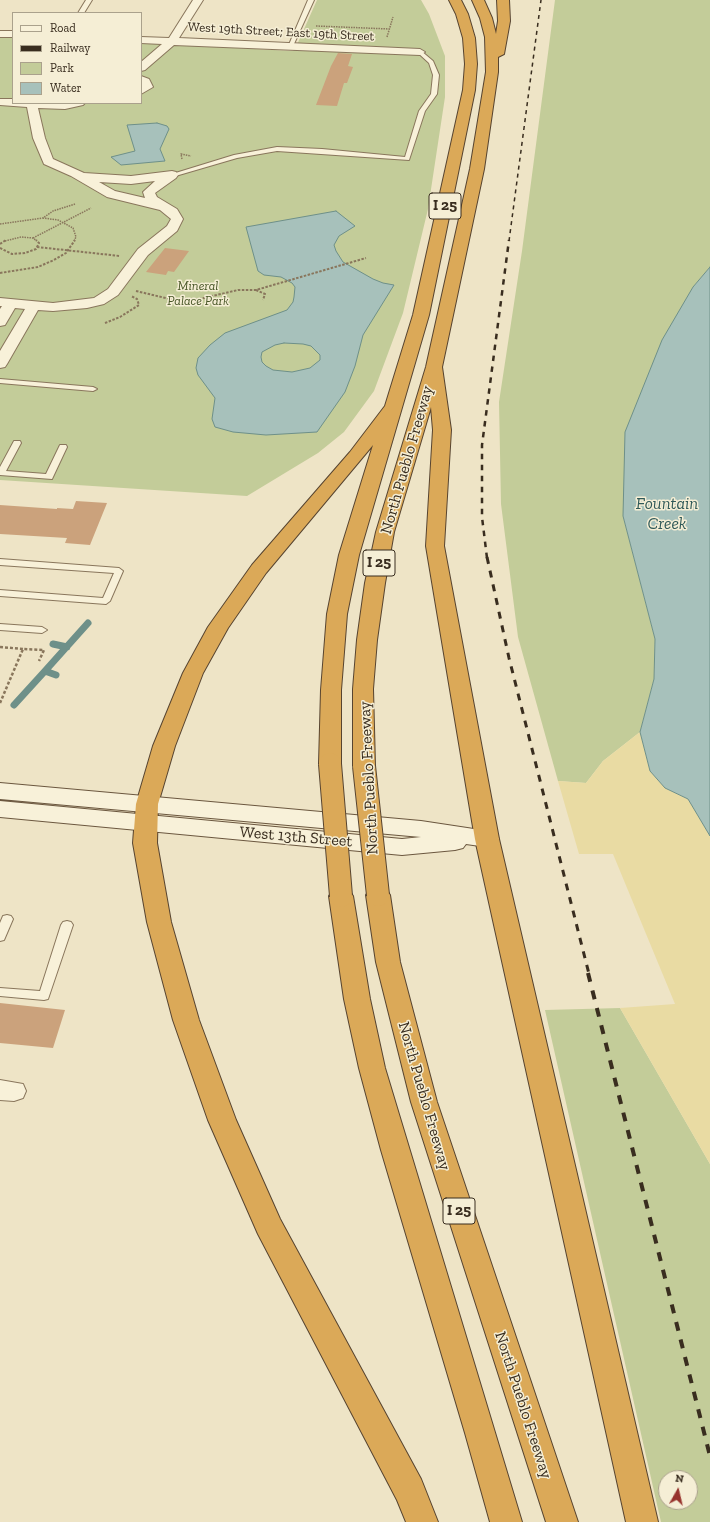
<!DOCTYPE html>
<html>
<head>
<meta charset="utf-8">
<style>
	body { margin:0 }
	#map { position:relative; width:710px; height:1522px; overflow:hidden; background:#eee4c6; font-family:"Zilla Slab",serif }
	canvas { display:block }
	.legend { position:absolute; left:12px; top:12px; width:130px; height:92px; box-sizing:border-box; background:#f5eed5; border:1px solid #aaa18c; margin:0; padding:5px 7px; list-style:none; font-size:12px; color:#392d1f }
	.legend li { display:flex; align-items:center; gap:8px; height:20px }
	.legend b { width:20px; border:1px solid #aaa18c }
	.north { position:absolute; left:658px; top:1470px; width:40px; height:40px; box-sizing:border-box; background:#f5eed5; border:1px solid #aaa18c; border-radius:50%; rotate:8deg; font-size:11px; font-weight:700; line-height:16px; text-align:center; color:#392d1f }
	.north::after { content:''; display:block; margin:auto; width:14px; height:18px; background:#97322c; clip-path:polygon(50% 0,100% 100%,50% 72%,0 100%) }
</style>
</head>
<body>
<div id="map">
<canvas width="710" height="1522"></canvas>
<ul class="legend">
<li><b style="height:5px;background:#f8f1d9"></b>Road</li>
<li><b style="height:5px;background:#392d1f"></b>Railway</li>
<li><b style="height:11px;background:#c3cc99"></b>Park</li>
<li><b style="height:11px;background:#a7c1bb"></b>Water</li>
</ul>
<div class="north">N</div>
</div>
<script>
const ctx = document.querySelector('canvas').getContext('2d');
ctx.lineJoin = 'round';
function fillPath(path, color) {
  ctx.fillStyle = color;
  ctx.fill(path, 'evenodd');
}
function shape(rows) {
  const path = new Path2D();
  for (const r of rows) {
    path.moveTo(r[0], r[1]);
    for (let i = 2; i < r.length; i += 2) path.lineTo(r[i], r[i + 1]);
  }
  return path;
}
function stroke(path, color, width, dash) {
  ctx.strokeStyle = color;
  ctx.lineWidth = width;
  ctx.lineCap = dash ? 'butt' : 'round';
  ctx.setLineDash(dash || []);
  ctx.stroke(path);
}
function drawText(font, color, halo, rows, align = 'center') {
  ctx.font = font + ' "Zilla Slab",serif';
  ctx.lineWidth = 3;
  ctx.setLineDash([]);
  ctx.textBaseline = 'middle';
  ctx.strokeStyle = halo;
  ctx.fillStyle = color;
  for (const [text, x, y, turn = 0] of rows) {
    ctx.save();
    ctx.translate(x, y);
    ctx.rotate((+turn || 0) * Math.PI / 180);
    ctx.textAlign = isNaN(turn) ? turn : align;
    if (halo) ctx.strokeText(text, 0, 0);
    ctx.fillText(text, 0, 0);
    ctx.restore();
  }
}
const green = shape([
	[317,0,421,0,429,14,445,56,445,97,428,209,403,313,374,391,344,432,318,453,247,496,0,480,0,37,13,38,13,103,141,103,141,43,293,51,296,47],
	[555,0,710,0,710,267,693,287,623,516,655,639,654,679,640,732,603,761,586,783,558,781,518,637,501,504,499,402,522,251],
	[620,1008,710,1164,710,1522,661,1522,545,1010],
	[666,1478,690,1478,690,1502,666,1502]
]);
const sand = shape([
	[640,732,650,771,665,788,688,799,710,836,710,1164,620,1008,675,1004,613,854,579,854,558,781,586,783,603,761]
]);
const water = shape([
	[157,123,167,126,169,129,160,149,165,161,121,165,111,157,135,151,127,125,157,123],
	[336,211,355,226,339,236,334,245,336,251,343,262,373,279,383,283,394,285,363,335,355,366,345,392,317,432,266,435,233,432,215,427,212,419,215,398,198,375,196,368,198,358,210,345,225,333,287,310,293,302,294,297,295,287,292,283,281,277,264,275,258,271,246,227,336,211],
	[284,343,303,344,311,346,320,355,320,360,310,368,292,372,273,370,266,366,262,362,261,357,262,352,275,345,284,343],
	[710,267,710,836,688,799,665,788,650,771,640,732,654,679,655,639,623,516,625,432,662,340,693,287,710,267]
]);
const stream = shape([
	[53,644,67,647],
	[56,675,45,671,88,623],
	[14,705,45,671]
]);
const building = shape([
	[338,53,352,54,348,66,353,67,347,83,344,83,337,106,316,105,331,66],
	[165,248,189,251,174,272,168,271,166,275,146,272],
	[76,501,107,503,90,545,65,543,67,538,0,534,0,505,57,509,57,508,73,509],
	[0,1003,65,1010,53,1048,0,1043]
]);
const pathFar2 = shape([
	[316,26,390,29],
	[387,37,393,17],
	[182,159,181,154,191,156],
	[0,224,43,218],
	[33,238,91,208],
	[5,241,21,237,33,238,37,241],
	[74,241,76,237,73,228,58,220,43,218,53,211,75,204]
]);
const pathFar1 = shape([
	[0,244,6,240],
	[37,247,120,256],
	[0,248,12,254,25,253,36,249,39,243,36,240],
	[0,273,38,267,54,260,66,253,75,240],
	[256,290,265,294,263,300],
	[136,291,174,300,195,300,238,290,256,290,366,258],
	[105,323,120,317,139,305,137,299,131,296]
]);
const path = shape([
	[0,647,23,649],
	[0,703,23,649,44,650,39,661]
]);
const lane = shape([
	[86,0,92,0,84,13,78,13,86,0],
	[308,0,314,0,293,46,288,47,308,0],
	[420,50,433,61,439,75,437,94,425,111,409,160,277,151,237,158,172,177,169,175,234,155,277,147,322,149,405,157,419,111,431,94,433,75,429,63,417,52,420,50],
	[0,379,93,387,97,389,93,391,0,383,0,379],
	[14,441,20,441,21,443,6,471,46,474,59,447,60,445,66,445,67,447,52,479,0,475,0,467,14,441],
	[0,559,119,568,123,571,110,601,106,604,0,596,0,590,103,598,114,573,0,565,0,559],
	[0,624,42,627,47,630,42,633,0,630,0,624],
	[7,915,11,916,13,919,4,940,0,941,0,923,3,916,7,915],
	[67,921,71,922,73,925,48,999,44,1000,0,996,0,988,40,991,61,925,63,922,67,921]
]);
const street = shape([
	[193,0,203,0,179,38,420,49,425,52,420,55,174,45,145,70,141,71,141,62,162,44,141,43,141,37,169,38,193,0],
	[0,31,13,31,13,37,0,37,0,31],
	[141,76,149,79,153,87,141,94,141,76],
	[0,99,13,99,13,103,85,103,83,105,65,109,38,108,45,138,53,159,84,173,131,176,172,171,176,172,178,175,176,178,155,193,157,197,177,209,183,219,177,231,148,255,118,295,104,304,87,308,53,311,38,310,7,364,5,367,0,368,0,351,25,309,15,308,5,325,0,326,0,309,2,306,0,306,0,298,53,303,94,298,108,289,138,249,167,226,171,219,160,210,107,197,71,176,44,164,33,138,27,107,0,105,0,99],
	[155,181,143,192,145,198,115,191,99,182,131,184,155,181],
	[0,1080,23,1084,26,1091,23,1098,14,1101,0,1100,0,1080]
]);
const secondary = shape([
	[0,783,421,821,487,831,495,833,499,839,495,845,487,847,466,844,463,848,455,850,402,855,0,817,0,801,402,839,421,837,0,799,0,783]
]);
const highway = shape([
	[449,0,461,0,468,14,475,38,477,64,475,90,429,315,359,555,347,614,341,690,341,764,338,769,330,771,322,769,319,764,321,690,327,614,339,555,373,445,266,573,228,628,203,673,175,746,158,804,157,843,171,922,199,1020,236,1120,280,1219,421,1479,438,1522,406,1522,397,1500,258,1234,208,1120,173,1020,147,922,133,843,136,804,153,746,183,673,208,627,252,565,350,452,385,406,413,315,463,90,465,64,463,38,456,14,449,0],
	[472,0,484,0,492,18,496,34,498,21,497,0,509,0,510,21,504,54,498,57,498,72,484,169,442,367,451,430,444,546,499,839,658,1522,626,1522,475,839,426,546,433,430,431,407,394,532,385,583,377,640,373,689,375,766,372,771,364,773,356,771,353,766,353,689,357,640,365,583,376,532,426,367,470,169,486,72,485,37,480,18,472,0],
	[378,886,386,889,390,895,400,962,437,1102,578,1522,546,1522,411,1102,376,962,366,895,370,889,378,886],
	[341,887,349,890,353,896,370,999,385,1068,522,1522,490,1522,465,1433,381,1150,359,1068,344,999,329,896,333,890,341,887]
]);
const railFar3 = shape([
	[509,241,541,0]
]);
const railFar2 = shape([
	[487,558,482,517,482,445,509,240]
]);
const railFar1 = shape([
	[487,557,509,658,589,974]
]);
const rail = shape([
	[588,973,710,1456]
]);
const highwayBridge = shape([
	[330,764,341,896],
	[364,766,378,895]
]);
const farStreetnames = [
	["West 19th Street; East 19th Street",281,32,3]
];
const farParknames = [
	["Mineral",198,286],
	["Palace Park",198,301]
];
const shields = [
	[445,206,32],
	[379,563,32],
	[459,1211,32]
];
const shieldNames = [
	["I 25",445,206],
	["I 25",379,563],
	["I 25",459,1211]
];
const streetNames = [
	["North Pueblo Freeway",407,460,-74],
	["North Pueblo Freeway",369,778,-93],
	["West 13th Street",296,837,5],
	["North Pueblo Freeway",424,1096,74],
	["North Pueblo Freeway",523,1405,72]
];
const waterNames = [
	["Fountain",667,504],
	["Creek",667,524]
];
fillPath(green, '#c3cc99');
fillPath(sand, '#e9dba3');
fillPath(water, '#a7c1bb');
stroke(water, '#6e9089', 1);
stroke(stream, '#6e9089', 7);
fillPath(building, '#cba27c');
stroke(lane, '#89765c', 2);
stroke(street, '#89765c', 2);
stroke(secondary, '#6b573f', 2);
stroke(highway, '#574430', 2);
stroke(pathFar2, '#89765c', 1.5, [1.5, 1]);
stroke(pathFar1, '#89765c', 2, [2.5, 1.5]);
stroke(path, '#89765c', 2.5, [3, 2]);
fillPath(lane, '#f8f1d9');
fillPath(street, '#f8f1d9');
fillPath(secondary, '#f8f1d9');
fillPath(highway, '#dba958');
stroke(railFar3, '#392d1f', 1.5, [4, 4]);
stroke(railFar2, '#392d1f', 2.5, [5.5, 5.5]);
stroke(railFar1, '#392d1f', 3, [7, 7]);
stroke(rail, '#392d1f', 4, [9, 9]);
stroke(highwayBridge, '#574430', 24, []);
stroke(highwayBridge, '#dba958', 22);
drawText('13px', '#392d1f', '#f5eed5', farStreetnames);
drawText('italic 13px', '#475526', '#f5eed5', farParknames);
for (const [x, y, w] of shields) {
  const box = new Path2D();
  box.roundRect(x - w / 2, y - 13, w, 26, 3);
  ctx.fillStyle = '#f5eed5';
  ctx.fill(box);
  stroke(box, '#392d1f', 1);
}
drawText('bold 15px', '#392d1f', null, shieldNames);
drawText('16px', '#392d1f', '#f5eed5', streetNames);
drawText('italic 17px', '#2f5958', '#f5eed5', waterNames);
</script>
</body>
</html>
